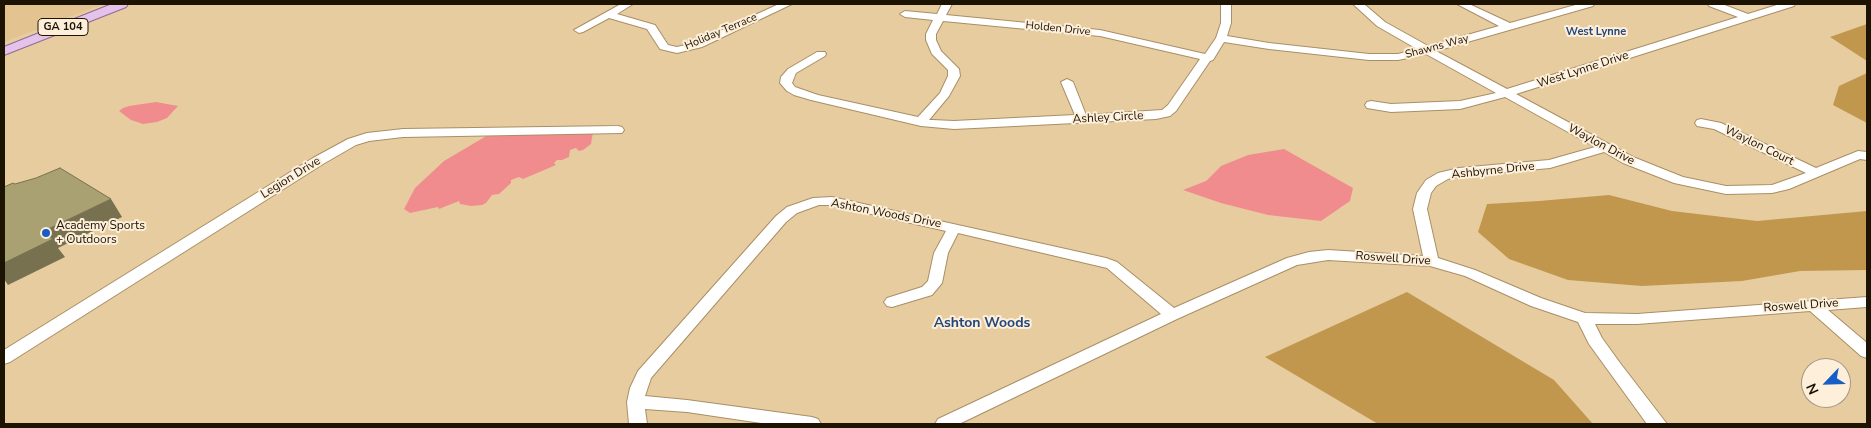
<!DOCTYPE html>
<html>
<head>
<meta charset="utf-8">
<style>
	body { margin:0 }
	#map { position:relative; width:1871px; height:428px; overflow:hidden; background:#e7cca0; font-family:"Nunito Sans",sans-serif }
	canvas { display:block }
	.frame { position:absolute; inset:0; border:5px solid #1c1303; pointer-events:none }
	.north { position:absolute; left:1801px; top:358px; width:50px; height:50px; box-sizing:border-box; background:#fdefd9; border:1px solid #a39783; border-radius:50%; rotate:246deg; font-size:14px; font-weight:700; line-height:20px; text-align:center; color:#1c1303 }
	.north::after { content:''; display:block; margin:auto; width:18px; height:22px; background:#165dc8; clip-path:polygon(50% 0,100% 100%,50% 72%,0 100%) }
</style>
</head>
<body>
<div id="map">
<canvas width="1871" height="428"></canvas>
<div class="frame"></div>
<div class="north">N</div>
</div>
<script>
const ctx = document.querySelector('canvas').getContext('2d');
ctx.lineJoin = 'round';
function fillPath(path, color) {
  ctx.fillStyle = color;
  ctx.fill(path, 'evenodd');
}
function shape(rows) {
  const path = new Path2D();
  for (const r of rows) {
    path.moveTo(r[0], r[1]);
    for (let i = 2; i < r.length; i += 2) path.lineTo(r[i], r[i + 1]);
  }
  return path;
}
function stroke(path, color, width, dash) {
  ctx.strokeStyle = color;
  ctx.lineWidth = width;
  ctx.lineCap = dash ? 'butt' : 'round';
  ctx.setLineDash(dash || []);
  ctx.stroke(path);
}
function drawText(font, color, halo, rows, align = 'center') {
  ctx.font = font + ' "Nunito Sans",sans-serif';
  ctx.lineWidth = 4;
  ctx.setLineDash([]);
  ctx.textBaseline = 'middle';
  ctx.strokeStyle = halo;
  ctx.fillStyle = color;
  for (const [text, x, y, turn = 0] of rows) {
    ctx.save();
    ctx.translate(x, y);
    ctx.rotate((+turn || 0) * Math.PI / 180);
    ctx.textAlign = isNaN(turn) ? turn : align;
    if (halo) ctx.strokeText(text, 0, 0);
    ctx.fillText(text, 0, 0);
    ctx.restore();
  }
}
const built = shape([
	[4,4,103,4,4,42]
]);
const green = shape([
	[1867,24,1867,61,1830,37],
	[1867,73,1867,123,1833,105,1839,86],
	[1609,195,1672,211,1757,221,1867,211,1867,270,1800,271,1742,281,1642,286,1568,280,1509,259,1478,232,1487,204,1539,201],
	[1407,292,1554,380,1593,424,1378,424,1265,357]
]);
const water = shape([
	[156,102,178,106,167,118,157,122,143,124,131,120,119,111,123,108,129,106],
	[593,132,591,144,583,150,579,151,576,148,570,150,569,157,562,160,557,160,554,163,556,165,523,179,519,177,511,180,511,183,499,194,492,195,486,203,482,205,471,206,460,204,459,201,439,209,438,207,410,213,404,209,415,188,444,161,488,135],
	[1284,149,1353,188,1350,201,1321,221,1268,215,1221,203,1183,190,1206,181,1221,166,1248,155]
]);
const minor = shape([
	[621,4,633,4,617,14,655,25,668,45,677,47,694,43,779,4,792,4,702,47,677,53,660,49,647,29,609,18,583,32,579,33,574,30,621,4],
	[942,4,952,4,946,15,1100,30,1205,54,1216,38,1221,23,1221,4,1231,4,1231,23,1227,36,1269,43,1369,54,1398,54,1417,49,1377,26,1353,4,1364,4,1385,22,1428,46,1499,26,1457,4,1469,4,1510,23,1579,4,1594,4,1593,6,1436,51,1507,89,1738,17,1709,6,1708,4,1722,4,1748,14,1780,4,1795,4,1794,6,1516,94,1633,157,1683,177,1726,186,1772,185,1806,173,1714,129,1697,126,1695,123,1697,120,1701,119,1721,123,1816,168,1858,151,1867,152,1867,160,1860,159,1789,189,1772,193,1726,194,1674,183,1623,163,1604,152,1550,168,1459,176,1448,179,1436,186,1431,193,1427,209,1438,258,1475,270,1541,298,1585,313,1637,314,1867,297,1867,307,1828,310,1867,343,1867,358,1861,356,1810,311,1637,324,1595,324,1602,338,1620,363,1667,424,1647,424,1589,344,1578,322,1531,306,1465,276,1430,266,1328,260,1297,265,1177,319,959,424,935,424,938,419,1161,314,1107,268,958,233,948,253,942,283,932,295,892,307,887,306,884,302,887,298,922,287,928,281,934,253,946,231,832,205,819,205,797,213,786,222,651,378,645,396,687,400,812,417,818,419,821,424,768,424,687,412,645,409,647,424,629,424,627,402,630,388,638,371,776,216,787,207,813,198,832,197,1106,258,1117,262,1174,308,1287,258,1309,252,1328,250,1423,256,1413,209,1417,193,1426,180,1438,173,1459,168,1549,160,1595,147,1505,97,1460,109,1391,112,1367,108,1365,105,1367,102,1371,101,1391,104,1460,101,1496,93,1426,54,1398,60,1369,60,1269,49,1224,42,1213,60,1210,61,1176,111,1170,116,1156,119,954,129,921,126,811,100,794,95,787,91,780,83,781,77,788,69,817,52,825,52,826,54,825,56,796,73,792,83,795,87,818,95,918,117,940,93,948,76,948,70,932,54,926,40,926,34,933,20,905,17,900,14,905,11,937,14,942,4],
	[943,21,1100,36,1200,59,1168,105,1162,110,1086,115,1073,82,1067,79,1061,82,1075,115,954,121,932,120,929,120,949,96,960,76,959,69,941,51,936,40,936,34,943,21],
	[618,126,622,127,624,130,622,133,403,137,369,141,356,145,323,164,10,362,4,364,4,350,313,158,348,139,367,133,403,129,618,126]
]);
const major = shape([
	[112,4,128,4,126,7,4,55,4,47,112,4]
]);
const shadedWall = shape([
	[111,199,122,217,58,248,65,257,8,285,4,279,4,263,42,232]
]);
const building = shape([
	[60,168,111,199,42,232,53,239,4,263,4,187,13,183,15,184,36,178,60,168]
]);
const markers = [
	[46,233,5,"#165dc8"]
];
const shields = [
	[63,27,50]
];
const shieldNames = [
	["GA 104",63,27]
];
const farStreetnames = [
	["Holden Drive",1058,29,6],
	["Holiday Terrace",721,32,-23],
	["Shawns Way",1437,47,-15]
];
const farNeighbourhoodnames = [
	["West Lynne",1596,32]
];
const streetNames = [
	["West Lynne Drive",1583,70,-18],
	["Ashley Circle",1108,118,-3],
	["Waylon Drive",1601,145,28],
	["Waylon Court",1759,146,26],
	["Ashbyrne Drive",1493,171,-6],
	["Legion Drive",291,178,-32],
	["Ashton Woods Drive",886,214,11],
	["Roswell Drive",1393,259,4],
	["Roswell Drive",1801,306,-4]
];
const poiNames = [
	["Academy Sports",56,226],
	["+ Outdoors",56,240]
];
const neighbourhoodNames = [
	["Ashton Woods",982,324]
];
fillPath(built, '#e3c491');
fillPath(green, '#c1974e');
fillPath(water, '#f18c8e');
stroke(minor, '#a98f65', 2);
stroke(major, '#916a91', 2);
fillPath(minor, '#fff');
fillPath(major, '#e3c2eb');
fillPath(shadedWall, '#777150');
fillPath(building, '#aaa172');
stroke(building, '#777150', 1);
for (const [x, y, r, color] of markers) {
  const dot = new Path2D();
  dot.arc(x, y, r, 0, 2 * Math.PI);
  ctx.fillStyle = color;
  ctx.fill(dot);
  stroke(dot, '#fdefd9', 2);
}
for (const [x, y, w] of shields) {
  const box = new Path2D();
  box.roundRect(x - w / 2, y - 8.5, w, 17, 4);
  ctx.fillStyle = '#fdefd9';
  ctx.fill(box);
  stroke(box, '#1c1303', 1);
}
drawText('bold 11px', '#1c1303', null, shieldNames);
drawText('11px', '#1c1303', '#fdefd9', farStreetnames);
drawText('bold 11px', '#24467c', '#fdefd9', farNeighbourhoodnames);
drawText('12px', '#1c1303', '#fdefd9', streetNames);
drawText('12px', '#1c1303', '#fdefd9', poiNames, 'left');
drawText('bold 14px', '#24467c', '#fdefd9', neighbourhoodNames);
</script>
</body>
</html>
